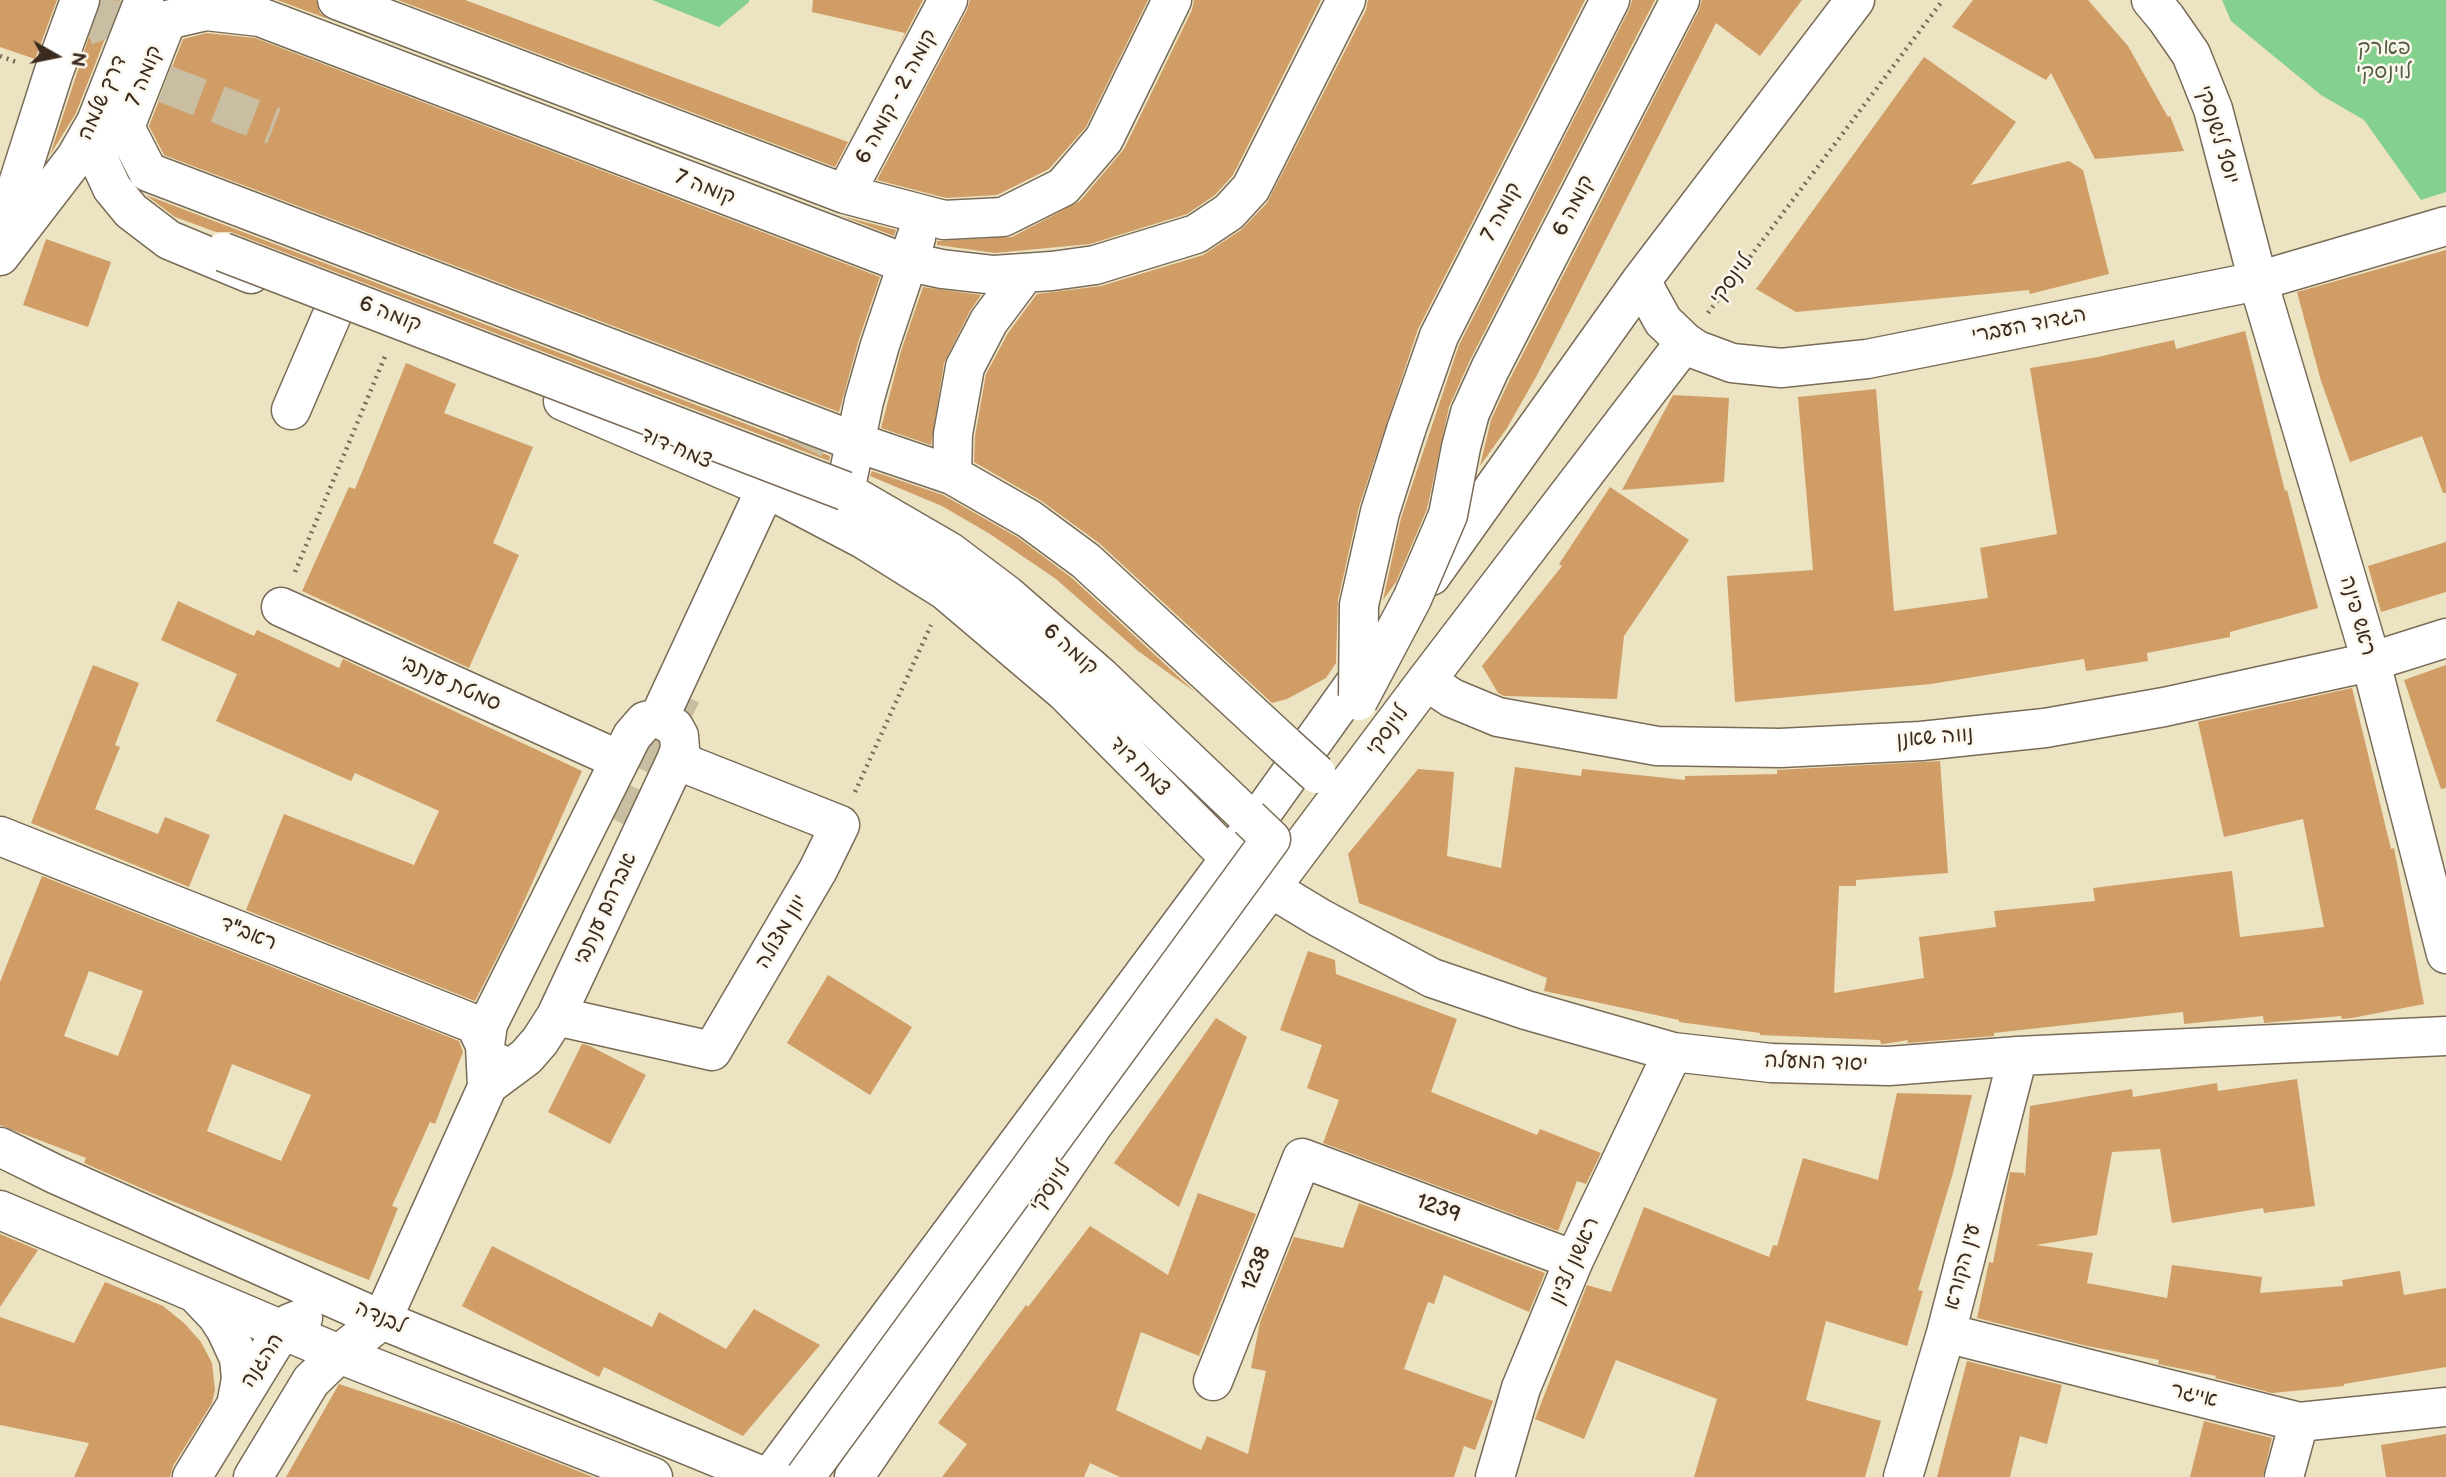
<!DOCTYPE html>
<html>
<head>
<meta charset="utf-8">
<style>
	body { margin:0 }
	#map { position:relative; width:2446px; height:1477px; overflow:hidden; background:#ece3c2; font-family:"Balsamiq Sans",sans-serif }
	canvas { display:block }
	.north { position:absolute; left:21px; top:21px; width:70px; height:70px; -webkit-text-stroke:5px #fbf7ec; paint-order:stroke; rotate:99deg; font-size:19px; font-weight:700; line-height:28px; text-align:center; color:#3b2a1e }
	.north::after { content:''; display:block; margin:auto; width:24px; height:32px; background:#3b2a1e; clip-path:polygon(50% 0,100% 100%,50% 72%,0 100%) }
</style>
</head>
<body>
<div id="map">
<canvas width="2446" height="1477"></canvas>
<div class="north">N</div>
</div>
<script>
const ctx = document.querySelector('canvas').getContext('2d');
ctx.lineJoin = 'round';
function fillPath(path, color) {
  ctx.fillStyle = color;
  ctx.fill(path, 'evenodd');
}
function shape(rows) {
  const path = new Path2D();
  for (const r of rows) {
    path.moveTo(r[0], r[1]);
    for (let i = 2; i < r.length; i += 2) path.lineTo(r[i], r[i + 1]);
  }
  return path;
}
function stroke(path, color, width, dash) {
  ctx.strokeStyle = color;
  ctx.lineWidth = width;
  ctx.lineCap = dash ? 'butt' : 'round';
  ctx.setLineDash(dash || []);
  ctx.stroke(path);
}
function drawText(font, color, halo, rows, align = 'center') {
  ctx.font = font + ' "Balsamiq Sans","Playpen Sans Hebrew",sans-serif';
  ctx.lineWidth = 5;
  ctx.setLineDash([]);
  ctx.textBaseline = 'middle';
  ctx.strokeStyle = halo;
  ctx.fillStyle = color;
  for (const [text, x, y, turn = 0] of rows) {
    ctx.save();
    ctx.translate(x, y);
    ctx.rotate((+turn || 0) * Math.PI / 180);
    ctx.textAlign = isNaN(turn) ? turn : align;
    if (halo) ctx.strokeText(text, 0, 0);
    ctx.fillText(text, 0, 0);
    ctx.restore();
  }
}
const green = shape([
	[652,0,749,0,749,2,719,27],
	[2222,0,2446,0,2446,192,2421,200,2364,120,2321,95,2231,21]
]);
const building = shape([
	[0,0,57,0,35,59,0,47],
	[101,0,120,0,76,113,50,155],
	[277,0,316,0,320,13,328,19],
	[398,0,465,0,848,142,835,167],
	[813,0,923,0,897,50,905,33,812,12],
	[970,0,1148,0,1086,127,1049,169,997,195,946,198,877,180,967,10],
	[1194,0,1321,0,1233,175,1215,195,1187,214,1090,244,995,253,937,245,937,241,1012,237,1080,201,1124,149,1192,10],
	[1368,0,1585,0,1418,329,1359,507,1338,600,1336,663,1326,678,1287,699,1272,703,1099,543,1040,500,974,462,975,436,986,374,1008,333,1037,294,1101,286,1203,255,1241,230,1267,203,1366,10],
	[1632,0,1655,0,1470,360,1449,407,1427,509,1396,582,1383,600,1401,518,1459,345,1629,10],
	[1702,0,1802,0,1760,56,1716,23,1536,377,1507,428,1480,466,1491,420,1510,379,1699,10],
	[1973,0,2088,0,2128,46,2168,117,2170,116,2184,151,2095,159,2051,73,2046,80,1952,27],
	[207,33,255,38,880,277,859,339,839,412,164,155,149,126,183,39],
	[1924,57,2016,122,1971,185,2069,161,2083,170,2109,274,2030,294,2029,290,1796,312,1756,289],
	[146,195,830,456,829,461,231,232,216,232,175,217],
	[842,216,896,230,894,236],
	[46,239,111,262,88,327,23,305],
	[2446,250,2446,493,2443,493,2422,436,2350,462,2321,381,2297,292],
	[923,287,981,295,970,311,944,363,931,445,881,428,901,351],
	[2245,331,2285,491,2287,490,2318,608,2230,632,2230,637,2147,653,2148,661,2086,671,2084,659,1931,684,1735,702,1727,576,1813,570,1798,397,1876,389,1894,611,1988,598,1980,548,2057,534,2030,368,2098,357,2174,340,2176,349],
	[406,363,456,384,444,413,533,447,493,543,519,555,469,668,302,591,349,487,355,489],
	[1673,395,1729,398,1724,482,1622,490],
	[872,471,943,495,1017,537,1072,578,1195,692,1138,651,1056,579,990,534,942,506,870,476],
	[1610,487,1689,540,1624,636,1617,699,1504,696,1498,693,1482,666,1562,566,1559,564],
	[2446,542,2446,592,2381,612,2368,566],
	[178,601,254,636,257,630,339,668,343,659,582,771,513,926,475,1001,246,910,284,814,414,865,439,811,355,773,351,781,216,721,237,674,161,640],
	[93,665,139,683,115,745,120,747,95,809,158,834,165,817,210,835,189,887,31,823],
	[2446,665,2446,788,2441,789,2404,680],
	[2352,688,2391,849,2394,848,2424,1004,2352,1018,2342,1019,2341,1016,2264,1023,2263,1016,2184,1024,2183,1012,1994,1033,1994,1036,1907,1043,1908,1040,1884,1044,1881,1044,1880,1040,1760,1035,1760,1033,1679,1022,1679,1020,1544,991,1547,978,1359,903,1348,854,1418,769,1454,772,1447,856,1501,868,1515,767,1581,776,1582,769,1685,780,1685,776,1777,774,1777,770,1940,761,1948,873,1856,880,1856,886,1839,886,1834,993,1924,978,1919,937,1996,927,1994,911,2095,901,2093,888,2232,871,2240,937,2324,927,2303,819,2224,837,2198,722],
	[42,876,459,1041,463,1052,435,1124,430,1122,392,1206,398,1208,369,1280,152,1193,84,1163,86,1158,0,1125,0,982],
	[89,971,143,991,118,1056,64,1036],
	[232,1064,311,1095,281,1161,207,1131],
	[1308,951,1335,960,1336,974,1457,1019,1431,1092,1537,1135,1540,1129,1601,1153,1586,1184,1577,1181,1558,1231,1323,1143,1339,1100,1307,1088,1322,1045,1280,1030],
	[828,975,912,1027,870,1095,787,1043],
	[1216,1018,1247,1037,1179,1207,1114,1163],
	[582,1044,590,1046,646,1075,610,1144,548,1112],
	[2297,1079,2315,1206,2264,1213,2263,1208,2172,1223,2160,1149,2112,1152,2097,1235,2036,1245,2093,1253,2087,1283,2167,1298,2172,1265,2262,1277,2260,1293,2343,1286,2342,1280,2400,1271,2404,1295,2446,1288,2446,1367,2344,1384,2344,1386,2272,1393,2215,1378,2216,1376,2158,1364,2159,1360,2087,1346,1977,1318,1989,1262,1993,1263,2010,1172,2024,1173,2025,1177,2030,1106,2132,1089,2133,1097,2217,1083,2218,1091],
	[1897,1093,1972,1095,1953,1173,1918,1290,1923,1291,1907,1346,1826,1321,1806,1400,1881,1421,1865,1477,1694,1477,1717,1399,1616,1360,1584,1439,1535,1419,1587,1285,1611,1292,1644,1207,1769,1257,1773,1245,1777,1246,1803,1158,1878,1180],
	[1198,1193,1256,1214,1199,1356,1141,1332,1116,1410,1201,1450,1207,1436,1248,1454,1266,1371,1251,1368,1260,1322,1294,1237,1343,1248,1359,1203,1545,1273,1529,1312,1444,1275,1434,1304,1428,1302,1404,1369,1493,1401,1475,1450,1464,1446,1454,1477,1120,1477,1090,1463,1084,1477,942,1477,967,1444,938,1423,1026,1305,1028,1307,1090,1226,1168,1275],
	[0,1234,38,1250,0,1307],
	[492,1246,652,1327,659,1312,726,1349,754,1309,820,1345,743,1436,604,1367,599,1377,462,1306],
	[105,1282,163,1306,184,1323,201,1342,212,1363,215,1390,212,1403,173,1466,170,1477,74,1477,89,1443,0,1425,0,1317,74,1343],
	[1967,1361,2062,1385,2047,1444,2020,1436,2010,1477,1937,1477],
	[339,1384,456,1423,593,1477,286,1477],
	[2204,1421,2272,1438,2263,1477,2190,1477],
	[2446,1434,2446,1477,2386,1477,2381,1445]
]);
const minorTunnel = shape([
	[109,0,107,30,118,59,152,79,274,126],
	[779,499,825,407],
	[619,822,682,694]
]);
const path = shape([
	[0,56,19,63],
	[1708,313,1943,0],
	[295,572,386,354],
	[855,792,931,625]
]);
const minor = shape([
	[337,0,845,194,944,220,1003,217,1063,187,1104,139,1172,0],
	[2151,0,2166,18,2191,54,2213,109,2258,281,2367,647,2446,954],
	[96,122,100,162,112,188,131,211,169,240,251,274],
	[845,194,948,0],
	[1,237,53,74,80,0],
	[916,238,880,345,864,401,845,491,950,552,1007,595,1101,677,1249,818],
	[0,256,76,157,96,122,144,0],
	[1641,281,1663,321,1685,342,1697,350,1732,363,1781,368,1867,359,2258,281,2446,226],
	[563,401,766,488,863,539,946,591,1065,692,1230,858,1272,889,1320,918,1432,978,1526,1010,1673,1052,1771,1063,1889,1066,2018,1056,2446,1036],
	[291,410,335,308],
	[1470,413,1490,369,1680,0],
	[1406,430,1439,336,1610,0],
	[952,475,953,434,965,367,989,321,1025,273],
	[1431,576,1641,281,1855,0],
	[281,607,619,760],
	[1426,681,1452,698,1498,717,1657,746,1780,748,1921,741,2045,728,2164,707,2370,662,2446,638],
	[659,718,674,727,679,736,680,749,676,760,556,1016,540,1041,526,1057,487,1086,485,1045,488,1024,632,736,645,721,659,718],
	[659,718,766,488],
	[1285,745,1086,561,1029,519,952,475,864,445,148,172,125,127,167,20,206,11,260,17,891,258,942,269,994,275,1052,271,1095,265,1196,234,1229,212,1251,188,1346,0],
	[0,836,472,1023,477,1028,485,1045],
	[556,1016,712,1051,818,870,840,825,676,760],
	[0,1147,57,1175,382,1320,765,1477],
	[0,1210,339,1354,653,1477],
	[198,1296,217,1316,226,1330,239,1358,241,1379,237,1400],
	[1946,1333,2299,1422,2446,1407],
	[1213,1381,1302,1158,1574,1260],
	[192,1477,282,1330,290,1323,303,1318],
	[253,1477,311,1381,339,1354,382,1320,498,1063],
	[770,1477,1230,858,1370,662],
	[854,1477,1093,1125,1426,681,1685,342],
	[1495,1477,1521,1388,1574,1260,1673,1052],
	[1903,1477,1946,1333,2018,1056],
	[2284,1477,2299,1422]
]);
const minorBridge = shape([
	[223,252,845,491],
	[1358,696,1359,605,1380,512,1406,430],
	[1358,701,1412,599,1448,515,1461,447,1470,413],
	[1285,745,1317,774],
	[805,1477,1271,839,1249,818]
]);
const parkNames = [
	["פארק",2384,49],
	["לוינסקי",2384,73]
];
const streetNames = [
	["קומה 7",145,76,-68],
	["קומה 2 - קומה 6",897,97,-62],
	["דרך שלמה",103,98,-66],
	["יוסף לישנסקי",2217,135,73],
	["קומה 7",705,188,21],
	["קומה 6",1574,206,-63],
	["קומה 7",1502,212,-63],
	["לוינסקי",1732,280,-53],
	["קומה 6",390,315,21],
	["הגדוד העברי",2029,326,-11],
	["צמח דוד",676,449,23],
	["ראש פינה",2357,616,74],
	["קומה 6",1070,650,41],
	["סמטת ענתבי",450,684,24],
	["לוינסקי",1388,731,-53],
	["נווה שאנן",1935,738,-5],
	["צמח דוד",1139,767,45],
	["אברהם ענתבי",606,909,-65],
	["יוון מצולה",782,932,-60],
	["ראב\"ד",248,934,22],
	["יסוד המעלה",1816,1063,2],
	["לוינסקי",1051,1187,-56],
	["1239",1438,1209,20],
	["ראשון לציון",1575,1261,-66],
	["עין הקורא",1963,1267,-75],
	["1238",1257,1269,-68],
	["לבנדה",380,1318,23],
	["ההגנה",263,1361,-57],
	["אייגר",2194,1396,14]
];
fillPath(green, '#84d08e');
fillPath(building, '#d09d67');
stroke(minorTunnel, '#c9bea1', 38, [38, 19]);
stroke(minor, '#796b57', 41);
stroke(path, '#796b57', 4.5, [2, 5]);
stroke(minor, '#fff', 38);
stroke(minorBridge, '#796b57', 41, []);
stroke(minorBridge, '#fff', 38);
drawText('21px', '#515c40', '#fbf7ec', parkNames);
drawText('21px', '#3b2a1e', '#fbf7ec', streetNames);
</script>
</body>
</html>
